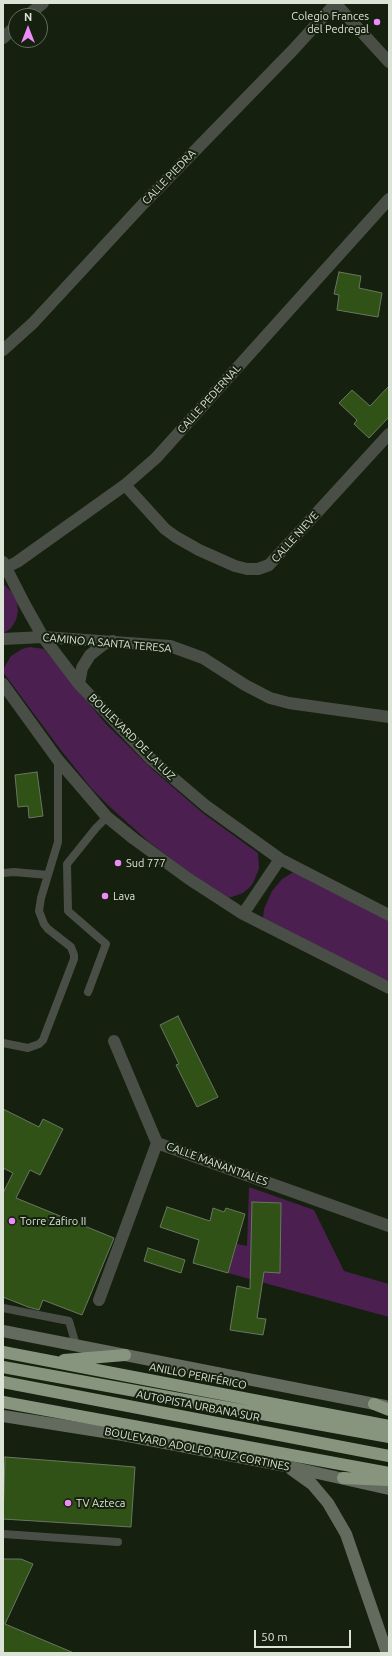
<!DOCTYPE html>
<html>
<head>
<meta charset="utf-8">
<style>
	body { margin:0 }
	#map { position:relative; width:392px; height:1656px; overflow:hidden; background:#15200e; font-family:Ubuntu,sans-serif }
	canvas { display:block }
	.frame { position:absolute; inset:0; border:4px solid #dbe3d7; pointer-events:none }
	.north { position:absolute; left:8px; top:8px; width:40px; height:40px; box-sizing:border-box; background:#15200e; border:1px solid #646e5e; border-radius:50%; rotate:0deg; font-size:11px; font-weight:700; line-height:16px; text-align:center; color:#dbe3d7 }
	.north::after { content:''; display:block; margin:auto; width:14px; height:18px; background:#ed8cf9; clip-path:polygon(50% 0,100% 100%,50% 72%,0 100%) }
	.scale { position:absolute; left:254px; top:1630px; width:97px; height:18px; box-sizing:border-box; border:2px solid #dbe3d7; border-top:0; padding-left:5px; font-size:12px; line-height:14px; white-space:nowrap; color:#dbe3d7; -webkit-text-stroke:3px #15200e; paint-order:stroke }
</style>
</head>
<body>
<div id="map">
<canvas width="392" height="1656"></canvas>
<div class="frame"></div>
<div class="north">N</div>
<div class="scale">50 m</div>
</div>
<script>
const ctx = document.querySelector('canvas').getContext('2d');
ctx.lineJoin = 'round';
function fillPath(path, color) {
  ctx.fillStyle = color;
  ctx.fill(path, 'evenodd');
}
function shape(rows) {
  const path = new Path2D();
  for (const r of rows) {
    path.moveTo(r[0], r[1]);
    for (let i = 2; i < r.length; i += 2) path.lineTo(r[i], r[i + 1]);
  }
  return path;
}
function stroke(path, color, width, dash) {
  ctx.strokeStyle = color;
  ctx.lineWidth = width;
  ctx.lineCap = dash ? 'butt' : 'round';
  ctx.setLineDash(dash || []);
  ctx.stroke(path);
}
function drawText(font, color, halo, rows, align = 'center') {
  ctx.font = font + ' Ubuntu,sans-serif';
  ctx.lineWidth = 4;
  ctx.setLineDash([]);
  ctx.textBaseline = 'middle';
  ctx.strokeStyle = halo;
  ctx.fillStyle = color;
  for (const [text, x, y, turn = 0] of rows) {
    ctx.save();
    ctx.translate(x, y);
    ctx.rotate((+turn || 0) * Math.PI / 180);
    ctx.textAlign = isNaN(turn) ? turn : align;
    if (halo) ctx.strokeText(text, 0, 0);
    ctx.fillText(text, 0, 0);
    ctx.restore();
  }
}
const green = shape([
	[3,584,13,593,17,602,18,611,16,620,11,628,3,634],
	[30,647,44,649,106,724,153,770,204,814,258,853,259,869,253,883,249,888,243,893,229,898,192,874,149,842,110,807,92,789,60,749,3,672,5,666,11,656,22,649],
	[295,871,389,920,389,983,263,918,264,909,272,891,282,879],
	[249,1187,314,1210,344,1271,389,1284,389,1317,228,1273,237,1244,247,1246]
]);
const building = shape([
	[339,272,361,276,359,288,382,293,378,317,337,310,339,295,334,294,339,272],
	[389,386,389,417,369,438,354,424,357,420,339,403,352,390,370,406,389,386],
	[37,772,43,816,29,818,28,806,18,807,15,775,37,772],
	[178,1016,218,1097,197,1107,176,1065,179,1064,160,1025,178,1016],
	[3,1109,39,1127,43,1119,63,1129,40,1175,30,1170,16,1198,114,1238,82,1315,43,1300,39,1310,28,1307,3,1297,3,1193,13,1173,3,1168,3,1109],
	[252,1202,281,1203,280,1273,264,1272,257,1318,266,1319,263,1335,230,1330,237,1286,250,1289,252,1202],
	[167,1207,210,1221,213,1208,224,1212,226,1208,245,1214,228,1273,193,1263,199,1240,160,1227,167,1207],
	[148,1248,185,1260,181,1273,144,1261,148,1248],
	[5,1457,135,1467,131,1527,3,1519,5,1457],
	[3,1559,21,1559,33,1564,5,1624,74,1653,3,1653,3,1559]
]);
const service = shape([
	[3,873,14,872,48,875],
	[88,992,106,944,68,911,67,864,96,828,107,817],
	[3,1043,28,1048,39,1044,43,1040,74,959,74,955,71,947,48,929,44,924,39,911,41,898,58,842,58,760],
	[3,1308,69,1321,76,1345],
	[3,1534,118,1542]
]);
const minor = shape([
	[335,3,389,62],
	[27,16,43,3],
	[3,38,16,26],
	[3,350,33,323,144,203,293,50,335,4],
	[125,485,165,529,176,537,199,550,235,566,247,569,258,569,269,565,389,434],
	[3,569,17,562,125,485,156,458,389,199],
	[43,637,170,646,203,658,245,685,270,698,289,703,389,717],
	[114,1041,157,1143],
	[157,1143,389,1226],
	[99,1300,157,1143]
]);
const tertiary = shape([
	[3,562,25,605,43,637,79,684,152,760,206,806,280,859,389,915],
	[3,639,43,637],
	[3,684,58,760,107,817,134,839,189,879,243,914,389,988],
	[79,684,82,668,90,655,104,644,113,641],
	[243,914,280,859]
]);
const secondary = shape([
	[3,1331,385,1406],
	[3,1416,123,1435,286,1466,389,1489],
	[291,1469,312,1484,328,1503,346,1534,387,1653]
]);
const motorway = shape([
	[3,1352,389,1426],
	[64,1360,125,1355],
	[3,1367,389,1437],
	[3,1382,389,1456],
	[3,1402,389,1473],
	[374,1404,389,1410],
	[343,1478,389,1480]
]);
const markers = [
	[377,22,4,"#ed8cf9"],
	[118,863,4,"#ed8cf9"],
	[105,896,4,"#ed8cf9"],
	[12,1221,4,"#ed8cf9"],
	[68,1503,4,"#ed8cf9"]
];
const poiNames = [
	["Colegio Frances",369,16,"right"],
	["del Pedregal",369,29,"right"],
	["Sud 777",126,863],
	["Lava",113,896],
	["Torre Zafiro II",20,1221],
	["TV Azteca",76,1503]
];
const streetNames = [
	["CALLE PIEDRA",169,177,-46],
	["CALLE PEDERNAL",209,399,-48],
	["CALLE NIEVE",295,537,-48],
	["CAMINO A SANTA TERESA",107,643,5],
	["BOULEVARD DE LA LUZ",132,737,45],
	["CALLE MANANTIALES",217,1164,20],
	["ANILLO PERIFÉRICO",198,1376,11],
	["AUTOPISTA URBANA SUR",198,1406,11],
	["BOULEVARD ADOLFO RUIZ CORTINES",197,1449,11]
];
fillPath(green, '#4b1f50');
fillPath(building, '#305216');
stroke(building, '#697761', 1);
stroke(service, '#494f46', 8);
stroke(minor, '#494f46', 12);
stroke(tertiary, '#494f46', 12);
stroke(secondary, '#626b5d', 12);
stroke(motorway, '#87957f', 12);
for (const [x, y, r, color] of markers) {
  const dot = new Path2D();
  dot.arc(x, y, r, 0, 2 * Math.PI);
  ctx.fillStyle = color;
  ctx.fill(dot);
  stroke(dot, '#15200e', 1.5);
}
drawText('11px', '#dbe3d7', '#15200e', poiNames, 'left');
drawText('11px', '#dbe3d7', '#15200e', streetNames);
</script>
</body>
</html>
